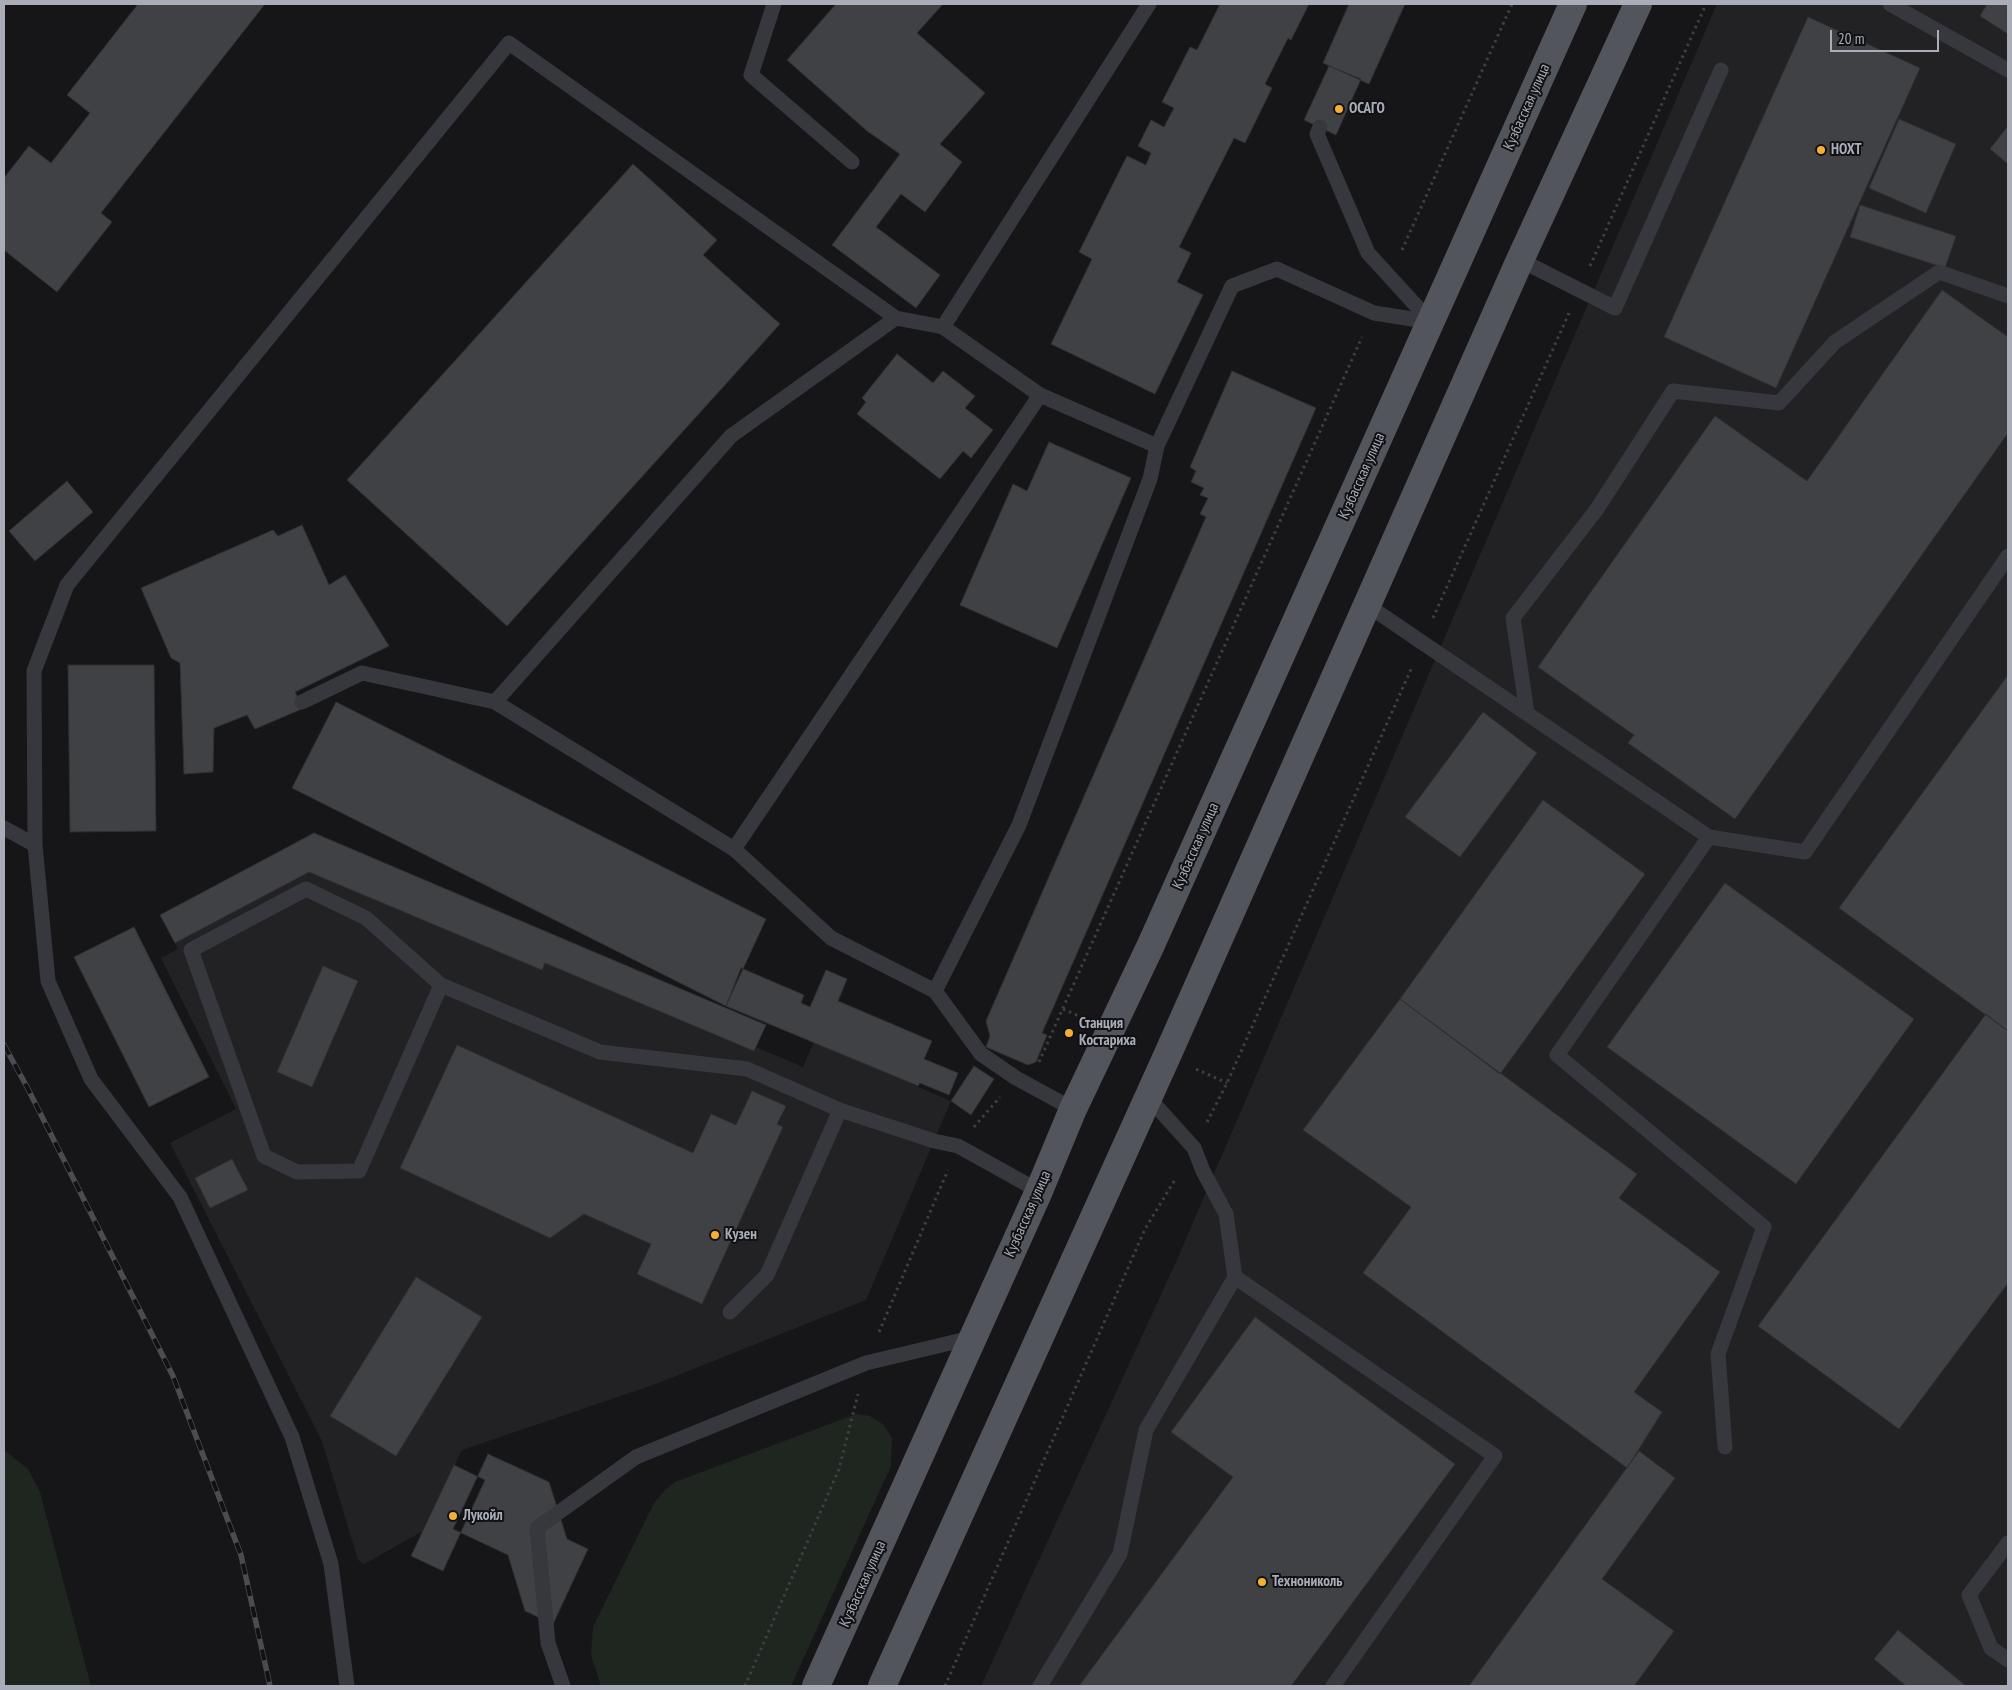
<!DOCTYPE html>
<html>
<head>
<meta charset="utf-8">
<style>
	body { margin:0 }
	#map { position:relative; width:2012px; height:1690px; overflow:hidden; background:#161618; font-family:"PT Sans Narrow",sans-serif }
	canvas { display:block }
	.frame { position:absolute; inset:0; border:5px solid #a8adb8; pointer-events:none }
	.scale { position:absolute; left:1830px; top:30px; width:109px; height:22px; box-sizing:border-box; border:2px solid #a8adb8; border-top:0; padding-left:6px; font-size:15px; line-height:18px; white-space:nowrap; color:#a8adb8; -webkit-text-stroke:4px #111113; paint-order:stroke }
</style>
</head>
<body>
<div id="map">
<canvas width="2012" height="1690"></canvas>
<div class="frame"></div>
<div class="scale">20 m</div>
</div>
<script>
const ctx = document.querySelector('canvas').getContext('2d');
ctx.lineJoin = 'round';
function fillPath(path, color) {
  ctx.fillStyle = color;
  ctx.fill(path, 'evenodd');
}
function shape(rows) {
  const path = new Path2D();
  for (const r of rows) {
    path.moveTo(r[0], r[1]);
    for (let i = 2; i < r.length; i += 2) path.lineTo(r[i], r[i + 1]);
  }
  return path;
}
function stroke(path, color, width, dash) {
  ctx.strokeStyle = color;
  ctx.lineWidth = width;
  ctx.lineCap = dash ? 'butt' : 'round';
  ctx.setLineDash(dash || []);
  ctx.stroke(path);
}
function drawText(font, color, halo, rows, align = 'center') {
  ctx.font = font + ' "PT Sans Narrow",sans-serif';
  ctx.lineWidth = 4;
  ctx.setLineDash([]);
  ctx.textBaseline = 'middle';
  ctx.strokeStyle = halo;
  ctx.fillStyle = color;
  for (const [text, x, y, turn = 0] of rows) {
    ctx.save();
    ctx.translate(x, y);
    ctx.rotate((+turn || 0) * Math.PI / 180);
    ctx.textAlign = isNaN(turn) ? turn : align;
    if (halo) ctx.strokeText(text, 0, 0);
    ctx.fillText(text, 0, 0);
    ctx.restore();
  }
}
const built = shape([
	[1717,4,2008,4,2008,1686,981,1686,1176,1262],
	[314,833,766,1025,756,1047,803,1067,814,1042,951,1101,866,1300,656,1384,462,1450,423,1531,364,1564,358,1560,322,1441,170,1143,236,1109,161,958,178,949,160,915]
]);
const green = shape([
	[856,1414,870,1416,884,1425,892,1438,891,1466,791,1686,601,1686,591,1655,593,1627,654,1503,665,1490,675,1482],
	[4,1450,28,1469,40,1492,91,1686,4,1686]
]);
const building = shape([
	[138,4,265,4,101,213,112,222,57,292,4,250,4,178,29,146,51,163,90,113,67,95,138,4],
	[836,4,943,4,917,33,985,93,940,144,962,162,925,212,901,194,876,227,940,275,916,308,832,245,900,154,867,131,787,60,836,4],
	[1220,4,1309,4,1291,40,1288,38,1265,84,1272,88,1245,143,1234,138,1179,247,1191,253,1177,282,1203,295,1155,394,1051,344,1092,259,1079,252,1127,156,1146,165,1151,153,1138,146,1151,120,1164,127,1174,108,1162,102,1190,47,1197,50,1220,4],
	[1349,4,1405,4,1369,84,1323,63,1349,4],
	[1987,4,2008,4,2008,34,1980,16,1987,4],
	[1808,17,1920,68,1776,388,1664,337,1808,17],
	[1329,66,1361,79,1336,135,1304,120,1329,66],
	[1899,119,1956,144,1926,213,1869,188,1899,119],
	[2008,126,2008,164,1990,149,2008,126],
	[633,164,717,240,703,255,780,324,507,626,347,480,633,164],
	[1860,205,1956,236,1945,268,1850,237,1860,205],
	[1942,290,2008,337,2008,433,1735,819,1628,743,1634,735,1538,667,1715,416,1807,481,1942,290],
	[897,354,933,383,943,371,975,396,965,408,993,430,971,458,963,451,940,479,857,414,866,402,862,398,897,354],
	[1232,371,1316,408,1042,1033,1047,1035,1036,1062,1028,1065,986,1047,990,1036,986,1021,1206,517,1200,514,1208,498,1200,495,1204,488,1191,482,1196,471,1190,467,1232,371],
	[1049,442,1131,478,1057,648,960,605,1013,484,1027,491,1049,442],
	[67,481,93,512,35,561,9,531,67,481],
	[302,525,329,585,345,575,389,646,295,692,304,708,255,729,247,715,214,728,213,772,184,774,180,663,171,658,141,588,273,530,278,536,302,525],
	[68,665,154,665,156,831,70,832,68,665],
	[2008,675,2008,1031,1839,908,2008,675],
	[336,702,766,919,726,1006,292,788,336,702],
	[1483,712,1537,753,1460,857,1405,817,1483,712],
	[1543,800,1645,874,1500,1074,1400,999,1543,800],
	[314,833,766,1025,754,1051,545,963,542,970,309,872,175,943,160,915,314,833],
	[1725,883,1914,1019,1796,1184,1607,1047,1725,883],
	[134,927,209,1077,149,1107,74,957,134,927],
	[323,966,358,981,312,1087,277,1072,323,966],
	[741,968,804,995,801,1003,810,1007,826,970,847,979,838,1001,932,1041,924,1059,958,1073,949,1095,920,1083,918,1086,726,1006,741,968],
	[1400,999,1637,1174,1619,1198,1720,1272,1634,1392,1662,1412,1627,1468,1363,1273,1411,1207,1303,1130,1400,999],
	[1986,1014,2008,1031,2008,1283,1899,1429,1758,1326,1986,1014],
	[457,1045,693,1153,711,1114,736,1125,752,1091,786,1106,777,1124,783,1127,702,1304,637,1274,651,1244,584,1214,550,1238,400,1168,457,1045],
	[974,1066,994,1079,971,1115,951,1101,974,1066],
	[232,1159,248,1190,210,1208,195,1178,232,1159],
	[416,1277,482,1317,396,1456,330,1416,416,1277],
	[1255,1317,1455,1464,1291,1686,1079,1686,1233,1477,1171,1432,1255,1317],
	[1639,1451,1675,1478,1602,1579,1674,1631,1634,1686,1469,1686,1639,1451],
	[488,1454,549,1482,567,1539,588,1549,553,1624,525,1611,508,1555,453,1529,488,1454],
	[454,1465,485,1480,443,1571,411,1556,454,1465],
	[1898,1630,1966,1686,1906,1686,1874,1659,1898,1630]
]);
const path = shape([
	[1402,250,1512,4],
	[1590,266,1706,4],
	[1433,618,1569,313],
	[1063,1009,1081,1017],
	[1039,1062,1362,337],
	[1196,1069,1227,1083],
	[1207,1122,1227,1083,1412,667],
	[974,1127,1000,1097],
	[879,1332,948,1170],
	[745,1686,839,1469,858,1394],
	[945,1686,1145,1229,1176,1178]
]);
const service = shape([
	[774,4,751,75,852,162],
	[1890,4,2008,70],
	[1320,127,1317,134,1368,253,1431,322],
	[1520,260,1615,308,1721,70],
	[1040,395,943,327,1149,4],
	[1367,605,1709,837,1805,852,2008,556],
	[302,702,362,673,495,702,734,849,831,938,935,991],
	[495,702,731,436,896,318],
	[1527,713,1513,618,1597,509,1673,391,1779,403,1835,342,1939,272,2008,296],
	[4,828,35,845,48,981,91,1079,180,1197,292,1437,331,1564,347,1686],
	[1709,837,1557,1055,1764,1227,1718,1354,1725,1447],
	[35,845,34,671,67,585,509,43,896,318,943,327],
	[734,849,1040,395,1157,446],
	[441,985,366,918,306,889,191,950,264,1156,297,1172,359,1171,441,985,600,1052,747,1069,840,1110,934,1141,958,1146,1039,1191],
	[1073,1109,1016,1078,981,1054,935,991,1019,825,1150,479,1157,446,1232,286,1277,269,1374,313,1431,322],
	[1235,1277,1495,1456,1333,1686],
	[730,1312,767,1275,840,1110],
	[2008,1543,1969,1595,1991,1648,2008,1660],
	[563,1686,548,1643,537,1528,636,1457,866,1363,971,1338],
	[1040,1686,1120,1554,1146,1430,1235,1277,1226,1214,1203,1171,1194,1148,1148,1097]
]);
const primary = shape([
	[816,1686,1039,1191,1073,1109,1150,947,1573,4],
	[882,1686,1167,1056,1520,260,1638,4]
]);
const rail = shape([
	[4,1045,27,1087,173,1376,241,1555,270,1686]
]);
const markers = [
	[1339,109,5,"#f2b134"],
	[1821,150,5,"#f2b134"],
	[1069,1033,5,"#f2b134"],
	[715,1235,5,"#f2b134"],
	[453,1516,5,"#f2b134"],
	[1262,1582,5,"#f2b134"]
];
const streetNames = [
	["Кузбасская улица",1527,107,-66],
	["Кузбасская улица",1362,476,-66],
	["Кузбасская улица",1196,846,-66],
	["Кузбасская улица",1028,1214,-66],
	["Кузбасская улица",863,1584,-66]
];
const poiNames = [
	["ОСАГО",1349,109],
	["НОХТ",1831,150],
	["Станция",1079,1024],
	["Костариха",1079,1041],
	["Кузен",725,1235],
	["Лукойл",463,1516],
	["Технониколь",1272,1582]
];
fillPath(built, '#222225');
fillPath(green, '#1e261f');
fillPath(building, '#404145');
stroke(building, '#303034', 1);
stroke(path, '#3d3f44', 3, [2.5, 4]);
stroke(service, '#37383d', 15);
stroke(primary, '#53555c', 28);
stroke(rail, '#4a4c52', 5.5);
stroke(rail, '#111113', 4, [11]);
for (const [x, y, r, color] of markers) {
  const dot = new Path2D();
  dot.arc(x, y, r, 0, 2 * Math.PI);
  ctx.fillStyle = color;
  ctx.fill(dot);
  stroke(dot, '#111113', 2);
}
drawText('15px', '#a8adb8', '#111113', streetNames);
drawText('bold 15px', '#a8adb8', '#111113', poiNames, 'left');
</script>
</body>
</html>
